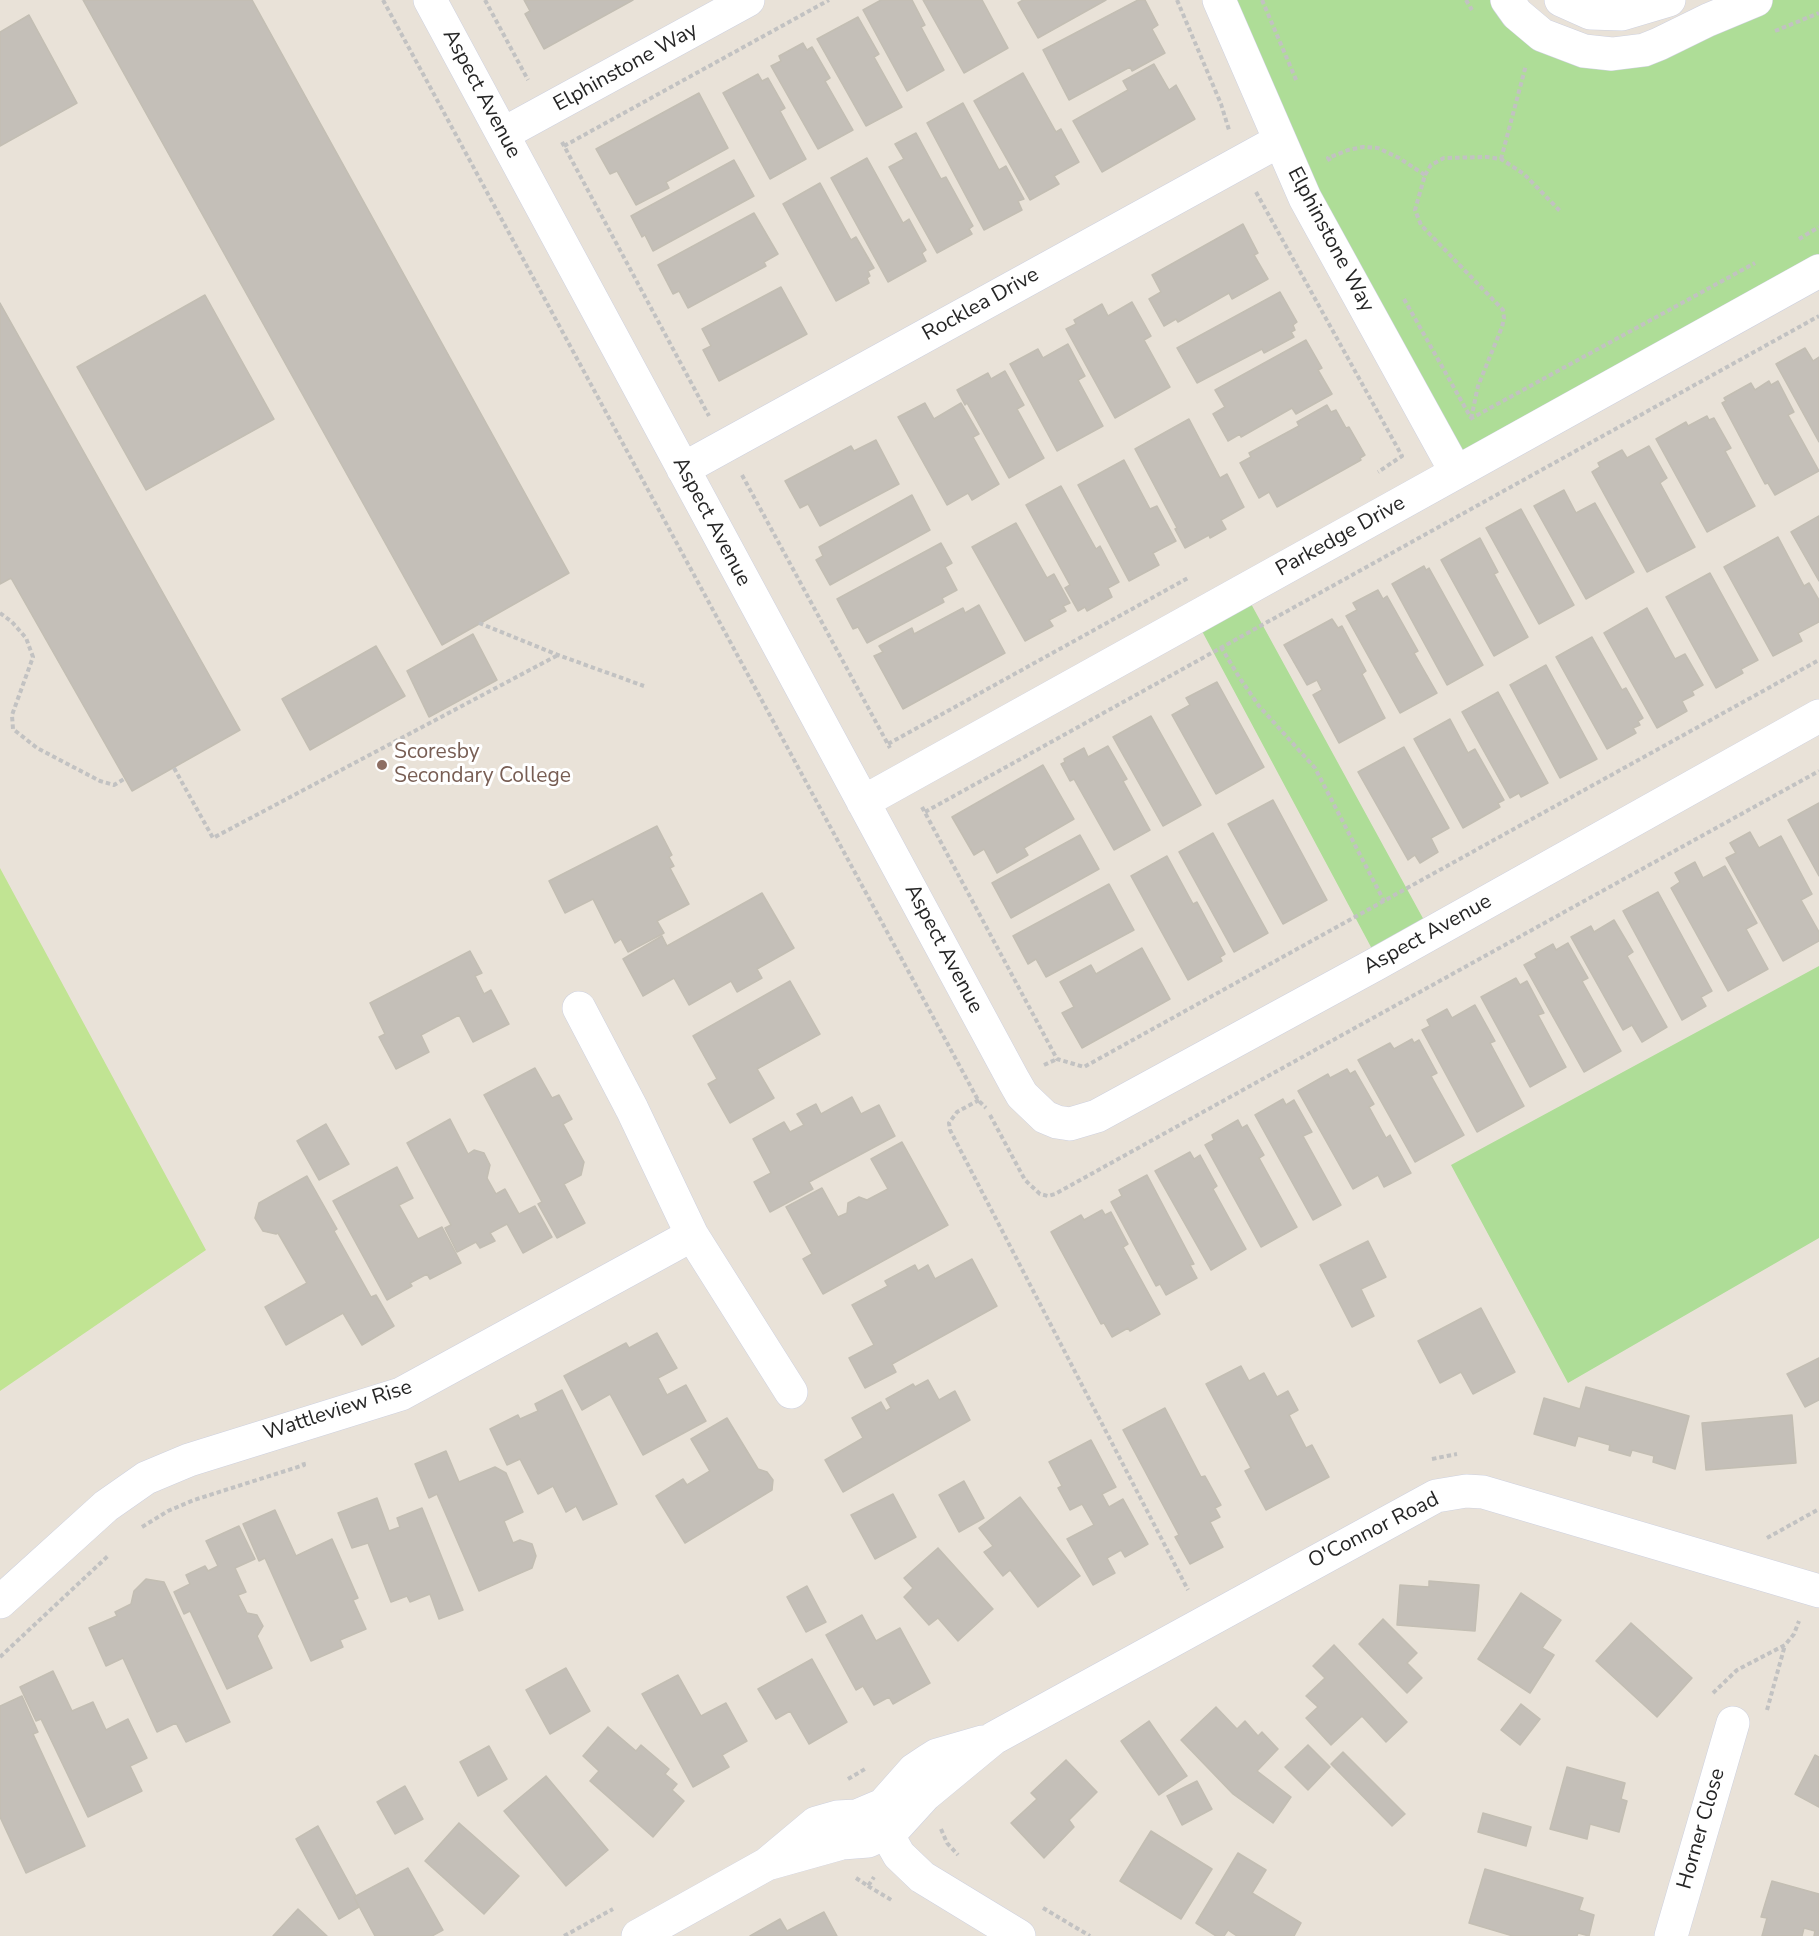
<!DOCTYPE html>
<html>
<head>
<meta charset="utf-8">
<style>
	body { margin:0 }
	canvas { display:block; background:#e9e2d8 }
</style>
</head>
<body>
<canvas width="1819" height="1936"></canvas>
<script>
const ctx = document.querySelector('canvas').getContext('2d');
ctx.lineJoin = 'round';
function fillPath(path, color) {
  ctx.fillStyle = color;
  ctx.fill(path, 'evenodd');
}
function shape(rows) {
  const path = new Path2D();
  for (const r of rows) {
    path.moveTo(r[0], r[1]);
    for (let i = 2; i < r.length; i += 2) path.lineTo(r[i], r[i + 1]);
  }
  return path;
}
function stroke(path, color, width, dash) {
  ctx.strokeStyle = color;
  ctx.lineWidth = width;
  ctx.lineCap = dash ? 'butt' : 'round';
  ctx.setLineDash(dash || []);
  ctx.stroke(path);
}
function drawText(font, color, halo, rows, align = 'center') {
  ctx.font = font + ' "Nunito Sans",sans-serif';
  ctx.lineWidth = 6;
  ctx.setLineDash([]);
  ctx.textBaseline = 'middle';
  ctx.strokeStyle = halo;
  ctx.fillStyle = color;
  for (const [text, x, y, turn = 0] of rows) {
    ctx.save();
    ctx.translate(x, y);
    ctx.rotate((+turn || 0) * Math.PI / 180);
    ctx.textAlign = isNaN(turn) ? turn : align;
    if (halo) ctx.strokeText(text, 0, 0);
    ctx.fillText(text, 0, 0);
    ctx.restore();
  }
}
const green = shape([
	[1219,0,1507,0,1583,51,1756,0,1819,0,1819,271,1456,472],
	[1244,591,1431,933,1379,962,1195,618],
	[1819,966,1819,1238,1568,1383,1451,1165]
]);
const pitch = shape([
	[0,868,206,1250,0,1391]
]);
const building = shape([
	[83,0,252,0,569,573,442,645,83,0],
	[524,0,633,0,544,49,525,14,530,11,524,0],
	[881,0,912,0,925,25,921,27,944,70,907,91,863,10,881,0],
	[923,0,982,0,1008,48,964,73,923,0],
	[1023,0,1106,0,1038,38,1018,3,1023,0],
	[1138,0,1145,0,1158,25,1152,29,1165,53,1132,71,1130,67,1069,100,1043,50,1138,0],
	[29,15,77,103,0,146,0,32,29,15],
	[858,17,879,54,874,57,902,107,866,126,817,39,858,17],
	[803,43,807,50,812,47,830,78,825,81,853,130,818,149,771,66,781,61,779,56,803,43],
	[1154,64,1169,90,1176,85,1195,119,1102,172,1073,121,1128,90,1123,81,1154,64],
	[1023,73,1056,132,1061,129,1079,162,1054,176,1059,184,1030,200,974,101,1023,73],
	[758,74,762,81,768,78,785,108,780,111,806,159,770,179,723,93,758,74],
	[699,93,728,148,666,182,669,188,636,205,617,171,610,174,596,149,699,93],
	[963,103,999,170,1006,166,1024,199,1018,201,1022,210,984,230,927,123,963,103],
	[916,133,941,179,946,177,973,226,969,229,972,234,937,253,889,167,904,159,895,144,916,133],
	[867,158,903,223,909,219,926,250,922,253,926,261,888,282,831,178,867,158],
	[734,160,754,196,653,251,645,235,642,237,631,216,734,160],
	[820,183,851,240,856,237,874,268,868,271,870,276,867,278,869,283,836,301,783,204,820,183],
	[754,213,778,254,764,262,766,266,688,308,679,291,673,294,658,265,754,213],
	[1243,224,1258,253,1254,255,1268,279,1232,299,1229,293,1178,322,1176,319,1164,326,1149,299,1161,292,1152,275,1243,224],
	[781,287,807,334,719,381,703,350,711,346,702,329,781,287],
	[1280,292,1297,322,1293,325,1295,330,1291,332,1294,337,1264,353,1262,349,1197,383,1177,348,1280,292],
	[205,295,274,419,146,490,77,367,205,295],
	[1132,302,1151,336,1144,340,1170,387,1115,418,1066,329,1076,324,1074,320,1102,304,1108,316,1132,302],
	[0,303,240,730,132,791,11,578,0,584,0,303],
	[1306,340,1322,368,1318,370,1332,394,1296,414,1292,408,1241,437,1240,434,1228,441,1213,414,1225,407,1215,390,1306,340],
	[1068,344,1085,376,1078,380,1103,426,1057,451,1010,364,1038,349,1043,358,1068,344],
	[1805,348,1813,361,1819,357,1819,442,1776,364,1805,348],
	[1005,371,1024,405,1017,409,1044,458,1009,478,967,403,965,405,957,390,988,373,991,379,1005,371],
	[1769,381,1771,385,1778,381,1794,412,1788,415,1819,471,1775,495,1768,483,1765,484,1722,403,1726,401,1724,398,1751,383,1755,390,1769,381],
	[925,403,934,419,961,403,979,434,973,437,999,484,972,500,968,493,947,505,898,417,925,403],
	[1327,405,1331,412,1336,410,1346,428,1349,427,1365,455,1360,458,1361,460,1277,507,1269,492,1259,498,1240,463,1251,457,1249,453,1299,426,1297,422,1327,405],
	[1707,416,1709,420,1714,418,1731,448,1725,451,1755,506,1707,532,1656,439,1686,422,1688,426,1707,416],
	[1189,419,1220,478,1227,474,1244,507,1221,520,1226,529,1210,538,1209,535,1185,548,1175,529,1177,528,1135,449,1189,419],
	[876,440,899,484,820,526,808,504,800,508,785,481,851,446,854,451,876,440],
	[1649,446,1667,478,1660,483,1695,547,1647,572,1592,472,1600,467,1598,463,1622,450,1627,458,1649,446],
	[1124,460,1150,509,1157,506,1176,541,1153,553,1159,565,1129,581,1078,485,1124,460],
	[1061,486,1096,549,1100,546,1119,582,1108,588,1112,597,1087,611,1085,607,1078,611,1065,588,1070,585,1026,505,1061,486],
	[1564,490,1576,513,1595,503,1634,572,1586,599,1534,506,1564,490],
	[912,495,930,530,830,585,816,560,823,556,819,547,912,495],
	[1521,509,1574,605,1539,624,1486,528,1521,509],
	[1819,516,1819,581,1791,532,1819,516],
	[1016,523,1047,578,1054,574,1070,603,1063,606,1066,611,1049,620,1053,626,1025,641,972,547,1016,523],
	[1778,537,1804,586,1809,583,1819,600,1819,622,1798,633,1802,641,1773,656,1724,567,1778,537],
	[1480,538,1498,572,1494,574,1528,637,1494,656,1441,560,1480,538],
	[941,543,952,563,945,567,957,590,942,598,944,602,867,643,858,627,853,629,837,599,941,543],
	[1424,566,1426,570,1429,568,1483,665,1447,685,1392,584,1424,566],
	[1710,573,1758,660,1741,669,1743,673,1716,688,1666,597,1710,573],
	[1378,590,1383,599,1387,596,1418,651,1414,653,1437,693,1400,713,1346,616,1357,610,1353,603,1378,590],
	[979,605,1005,653,903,709,874,656,883,652,879,646,912,628,914,634,963,608,965,613,979,605],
	[1647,608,1675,659,1685,654,1703,685,1692,691,1694,695,1682,701,1687,711,1657,728,1604,633,1647,608],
	[1332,619,1338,628,1342,626,1366,671,1362,674,1385,718,1339,743,1313,695,1322,690,1317,680,1307,685,1284,645,1332,619],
	[473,634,497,680,429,717,407,671,473,634],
	[1592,637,1622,690,1626,688,1643,718,1638,721,1640,725,1633,728,1636,733,1607,749,1556,657,1592,637],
	[376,646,405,696,310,750,282,699,376,646],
	[1546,665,1597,759,1560,778,1510,685,1546,665],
	[1217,682,1264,767,1216,794,1172,715,1190,705,1186,698,1217,682],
	[1498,692,1548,783,1521,797,1519,793,1510,798,1462,712,1498,692],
	[1151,716,1201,805,1163,826,1113,737,1151,716],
	[1450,719,1468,753,1475,749,1504,800,1498,803,1500,807,1463,828,1414,739,1450,719],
	[1108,746,1127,779,1123,781,1150,830,1114,850,1074,779,1070,781,1061,764,1065,762,1064,759,1084,748,1088,757,1108,746],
	[1404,747,1449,828,1431,838,1438,852,1420,863,1415,855,1408,860,1358,772,1404,747],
	[1043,765,1074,819,1024,848,1028,855,997,873,984,849,974,855,952,817,1043,765],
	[1273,800,1327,900,1283,924,1228,824,1273,800],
	[1819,803,1819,876,1788,820,1819,803],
	[657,826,672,855,669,857,674,866,670,868,689,904,657,921,664,933,628,952,621,939,615,943,593,899,565,913,549,881,657,826],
	[1750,832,1759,848,1781,836,1812,894,1801,900,1819,932,1819,941,1783,961,1726,858,1736,853,1730,843,1750,832],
	[1213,833,1268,933,1234,952,1179,852,1213,833],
	[1080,835,1099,869,1011,918,992,883,1080,835],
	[1167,856,1193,904,1197,902,1225,954,1220,957,1222,961,1188,980,1131,876,1167,856],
	[1695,862,1703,878,1725,866,1757,923,1746,929,1768,969,1728,991,1671,888,1680,882,1675,873,1695,862],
	[1109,884,1134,930,1046,977,1036,959,1028,964,1013,936,1109,884],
	[1658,892,1712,991,1701,997,1706,1006,1682,1020,1623,911,1658,892],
	[762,893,794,948,757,969,762,978,737,992,731,981,689,1005,674,978,643,996,623,959,662,936,667,946,762,893],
	[1614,920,1633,952,1627,956,1667,1027,1642,1042,1632,1025,1623,1030,1571,937,1591,926,1594,932,1614,920],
	[1568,943,1588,978,1582,981,1621,1051,1584,1072,1524,965,1537,958,1535,954,1553,944,1556,950,1568,943],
	[1142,948,1170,999,1082,1048,1062,1013,1074,1007,1060,982,1091,965,1096,974,1142,948],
	[470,951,482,973,475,976,484,994,491,990,509,1024,473,1042,459,1015,421,1035,429,1052,396,1069,379,1037,385,1034,370,1003,470,951],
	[1516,978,1520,985,1527,981,1544,1013,1538,1015,1566,1067,1530,1087,1481,997,1516,978],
	[790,981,820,1034,757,1069,774,1098,730,1123,708,1084,717,1079,693,1036,790,981],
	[1475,1005,1495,1041,1490,1043,1524,1106,1477,1132,1422,1030,1430,1026,1427,1020,1447,1009,1452,1018,1475,1005],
	[1412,1039,1414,1043,1419,1040,1437,1073,1431,1076,1464,1135,1415,1162,1358,1060,1390,1043,1394,1049,1412,1039],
	[535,1068,552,1098,559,1095,572,1119,563,1124,584,1162,581,1175,564,1184,585,1223,557,1238,538,1204,542,1202,484,1095,535,1068],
	[1347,1069,1350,1074,1355,1071,1374,1104,1369,1107,1386,1138,1390,1135,1411,1173,1384,1187,1378,1175,1353,1189,1298,1091,1328,1074,1330,1078,1347,1069],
	[852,1097,861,1114,879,1105,895,1136,809,1182,813,1189,770,1212,754,1182,771,1173,753,1139,784,1122,790,1132,804,1125,797,1114,816,1104,821,1114,852,1097],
	[1283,1099,1286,1105,1294,1100,1312,1132,1303,1136,1341,1205,1313,1220,1255,1115,1283,1099],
	[450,1119,468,1154,474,1150,484,1153,490,1165,487,1178,496,1194,505,1189,519,1214,535,1206,552,1237,523,1253,507,1224,490,1233,495,1241,480,1248,476,1242,457,1252,445,1228,451,1225,407,1143,450,1119],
	[1238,1120,1242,1128,1247,1125,1264,1155,1259,1158,1297,1227,1261,1247,1205,1145,1214,1140,1212,1135,1238,1120],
	[326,1124,349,1164,319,1180,297,1141,326,1124],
	[902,1142,948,1225,823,1294,803,1259,812,1254,786,1207,822,1188,838,1217,847,1213,848,1203,859,1197,867,1200,888,1189,871,1159,902,1142],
	[1190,1152,1194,1159,1200,1155,1217,1186,1213,1189,1246,1249,1211,1270,1155,1171,1190,1152],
	[397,1167,413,1198,399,1205,418,1239,442,1227,461,1263,430,1279,427,1274,410,1283,412,1286,387,1300,333,1201,397,1167],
	[1147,1175,1194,1264,1190,1265,1197,1278,1166,1295,1160,1284,1156,1286,1111,1202,1122,1196,1119,1190,1147,1175],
	[307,1176,337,1229,334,1231,371,1297,376,1295,394,1326,362,1345,343,1313,286,1345,265,1307,307,1283,278,1233,276,1234,263,1231,255,1218,259,1203,307,1176],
	[1102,1210,1105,1215,1111,1212,1128,1244,1123,1247,1160,1314,1130,1331,1128,1328,1112,1337,1104,1323,1101,1324,1051,1232,1081,1215,1084,1220,1102,1210],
	[1368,1241,1386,1277,1361,1289,1374,1316,1352,1327,1320,1265,1368,1241],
	[972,1259,997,1306,892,1364,896,1372,865,1388,849,1358,874,1345,852,1305,888,1286,885,1281,915,1265,918,1271,928,1265,935,1279,972,1259],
	[1481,1308,1515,1372,1473,1394,1461,1372,1440,1383,1418,1341,1481,1308],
	[657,1333,677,1368,658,1378,667,1395,686,1385,706,1421,643,1455,610,1394,582,1410,564,1376,626,1343,629,1348,657,1333],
	[1819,1358,1819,1400,1805,1407,1787,1374,1819,1358],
	[1241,1366,1249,1381,1264,1373,1277,1397,1288,1391,1298,1410,1289,1415,1306,1448,1312,1445,1329,1477,1266,1510,1245,1471,1251,1468,1206,1384,1241,1366],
	[928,1380,939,1400,955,1391,970,1420,843,1492,825,1460,863,1438,852,1418,881,1402,886,1411,891,1408,886,1399,913,1384,915,1387,928,1380],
	[1586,1387,1689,1416,1675,1469,1653,1462,1654,1456,1632,1450,1630,1456,1609,1450,1610,1445,1578,1436,1575,1446,1534,1434,1544,1398,1580,1409,1586,1387],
	[562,1390,617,1504,583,1520,576,1506,566,1512,553,1486,538,1494,520,1459,507,1465,490,1429,518,1415,520,1419,538,1411,535,1404,562,1390],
	[1165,1408,1201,1477,1205,1476,1221,1505,1215,1508,1220,1517,1210,1522,1223,1547,1190,1564,1175,1537,1179,1535,1123,1430,1165,1408],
	[1792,1415,1796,1463,1706,1470,1702,1423,1792,1415],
	[727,1418,758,1469,767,1472,773,1480,772,1490,685,1543,656,1496,683,1479,687,1485,710,1471,691,1439,727,1418],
	[1091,1440,1116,1487,1102,1494,1109,1507,1123,1499,1148,1544,1125,1557,1121,1550,1107,1558,1115,1573,1093,1585,1067,1539,1094,1525,1082,1504,1070,1510,1058,1488,1062,1486,1049,1462,1091,1440],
	[446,1451,459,1482,495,1467,506,1473,523,1512,504,1521,513,1543,520,1540,532,1544,536,1556,532,1568,479,1591,437,1494,429,1498,415,1464,446,1451],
	[964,1481,984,1518,959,1532,939,1495,964,1481],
	[893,1494,916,1537,875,1559,851,1515,893,1494],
	[1020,1497,1080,1576,1038,1607,1010,1570,1003,1576,984,1552,993,1546,979,1528,1020,1497],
	[377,1498,389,1531,400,1527,397,1518,422,1508,463,1610,439,1619,430,1594,410,1602,407,1596,391,1602,368,1543,352,1548,338,1513,377,1498],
	[275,1510,296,1556,332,1539,358,1598,353,1600,366,1629,340,1640,343,1647,311,1661,265,1558,259,1561,243,1524,275,1510],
	[239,1526,255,1559,235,1568,246,1592,238,1595,247,1613,257,1615,263,1626,257,1636,272,1668,227,1689,190,1611,184,1614,174,1592,190,1584,186,1575,205,1566,208,1571,218,1566,206,1541,239,1526],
	[938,1548,993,1609,958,1641,938,1618,929,1625,904,1597,913,1588,904,1578,938,1548],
	[146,1579,164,1582,230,1722,186,1742,176,1723,157,1732,123,1658,106,1666,89,1628,117,1616,115,1612,131,1604,134,1591,146,1579],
	[1429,1581,1479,1585,1475,1631,1397,1625,1400,1585,1429,1587,1429,1581],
	[807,1586,826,1622,806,1632,787,1597,807,1586],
	[1521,1593,1561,1620,1542,1648,1554,1655,1530,1693,1478,1659,1521,1593],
	[862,1615,876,1641,900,1628,930,1683,893,1704,889,1697,874,1705,863,1686,856,1690,826,1635,862,1615],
	[1383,1619,1417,1653,1407,1663,1422,1678,1407,1693,1359,1644,1383,1619],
	[1631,1623,1692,1678,1657,1717,1596,1661,1631,1623],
	[1334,1645,1407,1722,1386,1742,1362,1716,1331,1745,1306,1718,1318,1707,1306,1696,1325,1678,1313,1666,1334,1645],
	[812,1659,847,1722,809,1744,790,1711,776,1719,758,1689,812,1659],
	[566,1668,590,1711,550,1734,526,1690,566,1668],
	[53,1671,72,1711,93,1702,106,1730,128,1719,147,1758,130,1766,142,1791,88,1817,41,1719,36,1721,20,1687,53,1671],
	[678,1675,701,1716,726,1703,747,1741,722,1755,729,1767,693,1787,642,1694,678,1675],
	[22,1696,38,1732,33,1734,85,1846,26,1873,0,1817,0,1706,22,1696],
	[1521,1704,1540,1719,1520,1745,1501,1730,1521,1704],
	[1216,1707,1237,1729,1245,1721,1258,1736,1262,1732,1278,1749,1257,1771,1291,1797,1273,1823,1233,1794,1181,1740,1216,1707],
	[1149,1721,1187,1776,1159,1795,1121,1741,1149,1721],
	[608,1727,636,1751,641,1745,669,1769,665,1774,677,1784,672,1790,684,1801,653,1837,590,1781,599,1771,583,1756,608,1727],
	[1308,1745,1330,1767,1308,1790,1285,1767,1308,1745],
	[489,1746,507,1779,478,1796,460,1762,489,1746],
	[1343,1752,1405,1814,1392,1826,1331,1764,1343,1752],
	[1815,1755,1819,1757,1819,1807,1795,1794,1815,1755],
	[1066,1760,1097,1792,1069,1820,1074,1827,1044,1858,1011,1823,1037,1799,1031,1793,1066,1760],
	[1567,1767,1625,1783,1621,1799,1627,1801,1619,1832,1590,1824,1587,1839,1550,1829,1567,1767],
	[546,1776,608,1850,566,1886,504,1811,546,1776],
	[1197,1781,1212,1809,1182,1825,1167,1796,1197,1781],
	[405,1786,423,1819,395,1834,377,1802,405,1786],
	[1483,1813,1531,1827,1526,1846,1478,1832,1483,1813],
	[459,1823,519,1876,484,1914,425,1861,459,1823],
	[318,1826,356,1896,354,1897,359,1907,339,1919,296,1839,318,1826],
	[1151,1831,1212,1869,1181,1919,1120,1881,1151,1831],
	[1238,1853,1266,1870,1252,1893,1301,1923,1294,1936,1237,1936,1228,1930,1224,1936,1216,1936,1196,1923,1238,1853],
	[408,1868,443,1930,432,1936,375,1936,354,1897,408,1868],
	[1485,1869,1583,1898,1579,1910,1594,1915,1589,1936,1578,1933,1577,1936,1513,1936,1469,1923,1485,1869],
	[1772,1881,1819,1894,1819,1936,1814,1936,1815,1931,1804,1928,1802,1936,1762,1936,1767,1918,1761,1917,1772,1881],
	[298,1909,327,1936,273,1936,298,1909],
	[824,1912,837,1936,750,1936,780,1919,787,1931,824,1912]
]);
const path = shape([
	[383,0,978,1100,986,1108],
	[485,0,528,80],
	[1177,0,1221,104,1229,130],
	[1262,0,1297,82],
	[1466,0,1472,10],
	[1775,31,1819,13],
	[562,142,709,416],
	[564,146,829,0],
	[1501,159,1526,65],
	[1330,161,1328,158,1348,150,1363,147,1378,148,1399,158,1425,175,1415,210,1421,225,1503,310,1504,318,1502,327,1478,386,1471,419],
	[1425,175,1431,165,1444,158,1487,157,1501,159,1524,174,1561,212],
	[1256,192,1402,456,1378,472],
	[1799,239,1819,227],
	[1404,299,1471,418],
	[1470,419,1755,263],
	[742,475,890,748],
	[0,613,12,622,26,638,33,657,12,715,13,729,37,748,100,781,114,785,124,779],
	[479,623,558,655,644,686],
	[1221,647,1239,677,1259,706,1315,768,1384,901],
	[888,744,1188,578],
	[174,768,213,838,558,655],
	[922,807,1057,1059,1084,1067,1819,660],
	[925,812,1819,316],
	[1044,1065,1057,1059],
	[979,1100,957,1112,949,1123,950,1130,1188,1590],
	[990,1115,1025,1180,1040,1194,1048,1196,1055,1194,1819,771],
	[1432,1459,1457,1454],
	[142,1527,168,1511,194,1500,304,1465,303,1461],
	[1767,1538,1819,1509],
	[0,1657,109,1555],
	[1713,1693,1737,1670,1785,1645,1794,1634,1799,1621],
	[1767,1710,1785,1645],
	[848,1779,865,1769],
	[941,1829,947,1843,958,1855],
	[856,1878,868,1886,874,1877],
	[868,1886,893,1901],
	[1043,1908,1090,1936],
	[564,1936,613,1909]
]);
const minor = shape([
	[430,0,1014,1081,1022,1095,1045,1117,1057,1122,1070,1124,1097,1116,1376,964,1819,716],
	[1219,0,1305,198,1456,472],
	[1507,0,1517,14,1542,35,1584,51,1612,54,1644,50,1659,44,1708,20,1756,0],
	[1561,0,1590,13,1622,14,1669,0],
	[503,134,748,0],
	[683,469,1279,141],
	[863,802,1819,271],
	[579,1008,632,1109,692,1235,791,1392],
	[0,1602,106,1506,146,1478,189,1460,401,1394,692,1235],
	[875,1813,899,1855,922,1877,1019,1936],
	[767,1864,842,1843,868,1841,894,1829,925,1795,994,1738,1436,1496,1466,1491,1483,1492,1819,1591],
	[638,1936,767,1864,816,1823,837,1817,857,1816,883,1805,914,1770,929,1760,937,1755,982,1742],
	[1671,1936,1733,1723]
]);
const markers = [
	[382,765,6,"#8d6e63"]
];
const streetNames = [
	["Elphinstone Way",626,68,-29],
	["Aspect Avenue",481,94,62],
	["Elphinstone Way",1330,240,62],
	["Rocklea Drive",981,305,-29],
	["Aspect Avenue",711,522,62],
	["Parkedge Drive",1341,537,-29],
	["Aspect Avenue",1428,935,-29],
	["Aspect Avenue",943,949,62],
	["Wattleview Rise",338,1411,-18],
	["O'Connor Road",1374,1531,-27],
	["Horner Close",1702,1829,-74]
];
const educationNames = [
	["Scoresby",394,753],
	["Secondary College",394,777]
];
fillPath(green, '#aedd97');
fillPath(pitch, '#c1e493');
fillPath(building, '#c4bfb8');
stroke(building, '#c3beb3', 1.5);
stroke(minor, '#ced1df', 34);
stroke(path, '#c2c2c2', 4, [4.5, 3]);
stroke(minor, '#fff', 33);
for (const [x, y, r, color] of markers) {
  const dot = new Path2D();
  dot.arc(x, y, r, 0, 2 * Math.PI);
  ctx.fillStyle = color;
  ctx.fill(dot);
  stroke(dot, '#fff', 2);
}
drawText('21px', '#262626', '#fff', streetNames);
drawText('21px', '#785e54', '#fff', educationNames, 'left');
</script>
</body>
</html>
